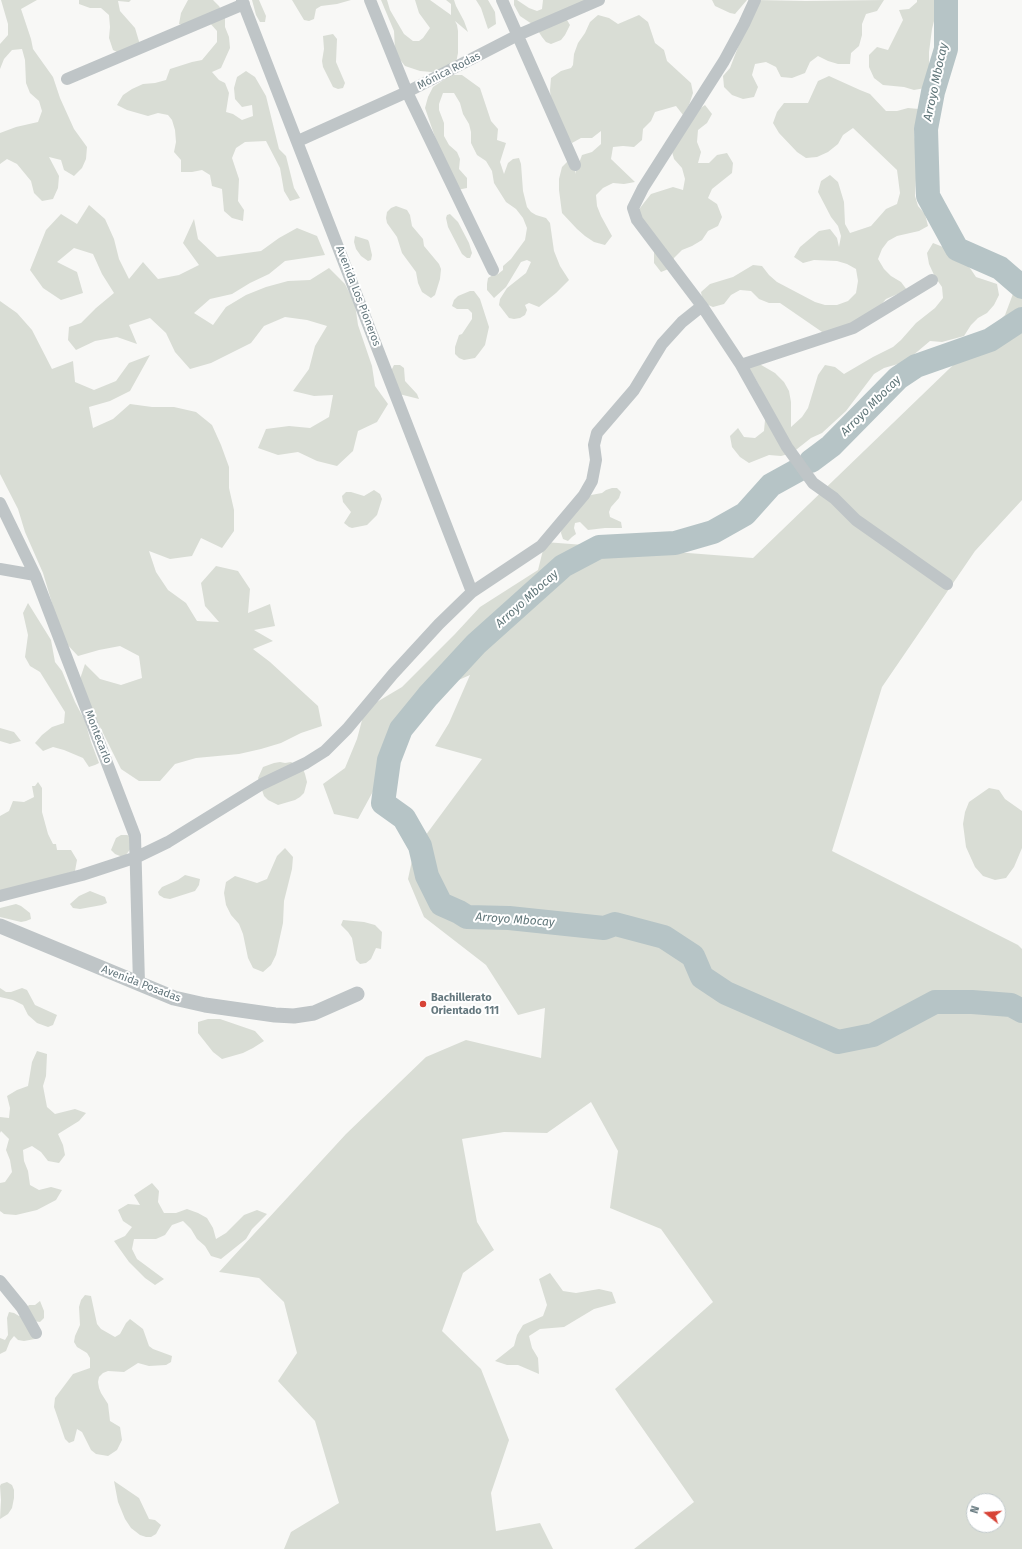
<!DOCTYPE html>
<html>
<head>
<meta charset="utf-8">
<style>
	body { margin:0 }
	#map { position:relative; width:1022px; height:1549px; overflow:hidden; background:#f8f8f6; font-family:"Fira Sans",sans-serif }
	canvas { display:block }
	.north { position:absolute; left:966px; top:1493px; width:40px; height:40px; box-sizing:border-box; background:#fff; border:1px solid #c1c9cb; border-radius:50%; rotate:287deg; font-size:11px; font-weight:700; line-height:16px; text-align:center; color:#65787e }
	.north::after { content:''; display:block; margin:auto; width:14px; height:18px; background:#d74336; clip-path:polygon(50% 0,100% 100%,50% 72%,0 100%) }
</style>
</head>
<body>
<div id="map">
<canvas width="1022" height="1549"></canvas>
<div class="north">N</div>
</div>
<script>
const ctx = document.querySelector('canvas').getContext('2d');
ctx.lineJoin = 'round';
function fillPath(path, color) {
  ctx.fillStyle = color;
  ctx.fill(path, 'evenodd');
}
function shape(rows) {
  const path = new Path2D();
  for (const r of rows) {
    path.moveTo(r[0], r[1]);
    for (let i = 2; i < r.length; i += 2) path.lineTo(r[i], r[i + 1]);
  }
  return path;
}
function stroke(path, color, width, dash) {
  ctx.strokeStyle = color;
  ctx.lineWidth = width;
  ctx.lineCap = dash ? 'butt' : 'round';
  ctx.setLineDash(dash || []);
  ctx.stroke(path);
}
function drawText(font, color, halo, rows, align = 'center') {
  ctx.font = font + ' "Fira Sans",sans-serif';
  ctx.lineWidth = 4;
  ctx.setLineDash([]);
  ctx.textBaseline = 'middle';
  ctx.strokeStyle = halo;
  ctx.fillStyle = color;
  for (const [text, x, y, turn = 0] of rows) {
    ctx.save();
    ctx.translate(x, y);
    ctx.rotate((+turn || 0) * Math.PI / 180);
    ctx.textAlign = isNaN(turn) ? turn : align;
    if (halo) ctx.strokeText(text, 0, 0);
    ctx.fillText(text, 0, 0);
    ctx.restore();
  }
}
const green = shape([
	[1,0,37,0,21,9,31,39,33,49,53,77,60,98,74,129,87,147,86,159,82,168,74,176,64,170,61,160,49,157,59,176,58,188,53,199,42,201,34,193,31,181,17,164,7,159,0,164,0,133,16,127,38,122,42,111,39,101,30,93,26,83,25,60,22,49,12,50,4,59,0,69,0,44,8,35,8,24],
	[79,0,131,0,129,2,118,1,120,11,135,28,141,48,123,55,113,50,109,38,110,27,109,15,101,8,90,8,79,4],
	[188,0,213,0,219,6,225,16,225,27,229,37,230,48,221,68,212,72,219,80,225,83,229,93,226,112,233,114,242,120,253,116,252,105,242,107,235,99,234,88,237,77,246,71,255,77,266,96,279,149,286,156,294,188,300,198,290,201,284,191,280,168,266,141,245,142,236,148,232,158,239,179,238,201,244,210,243,221,232,218,224,211,222,189,212,186,210,175,202,170,192,172,181,172,181,160,174,152,176,142,175,130,172,120,168,115,158,113,148,116,127,110,117,105,123,95,132,89,143,84,155,83,166,80,170,69,192,62,202,60,217,42,217,31,209,22,189,27,179,24,181,13],
	[252,0,259,0,266,16,265,22,260,22,256,15],
	[292,0,351,0,337,4,321,6,316,9,314,19,309,21,304,20],
	[381,0,387,0,390,10,404,34,413,41,419,41,423,38,430,28,419,13,415,0,430,0,451,15,451,4,446,0,454,0,456,6,464,21,468,32,455,21,457,25,458,31,458,53,456,63,449,70,431,72,420,71,405,66,397,56,395,50,394,31],
	[476,0,488,0,495,12,496,24,488,29,481,8],
	[514,0,517,0,529,8,537,11,542,9,543,0,587,0,567,20,570,25,565,35,561,40,551,44,546,42,542,37,535,26,520,16,514,5],
	[712,0,747,0,735,14,730,13,715,6],
	[756,0,806,1,884,0,877,11,866,14,862,24,862,35,859,46,851,53,850,64,838,64,828,61,818,56,810,62,805,73,792,78,781,77,776,67,766,62,755,64,752,75,758,87,754,97,743,99,732,95,724,87,723,76,730,68],
	[917,0,936,0,935,17,932,29,929,52,929,76,925,88,914,90,904,87,883,85,874,78,869,67,869,55,877,47,888,50,903,20,899,10,909,9,917,2],
	[598,15,609,18,618,24,639,15,648,22,655,43,664,50,667,61,691,83,693,93,689,105,683,115,676,106,655,112,651,121,643,129,642,140,634,147,623,146,613,147,611,159,635,182,624,184,613,183,603,188,596,195,597,206,601,216,612,236,605,245,594,242,585,236,577,229,562,213,559,190,559,179,562,167,570,159,576,162,575,174,582,155,592,152,601,144,601,131,592,138,581,138,572,143,552,112,550,90,551,78,561,71,571,68,573,65,574,54,578,43,585,33,590,22],
	[333,34,337,39,336,62,345,83,343,88,338,89,333,87,323,67,322,61,324,49,323,36],
	[451,75,462,75,480,88,491,121,498,129,497,140,506,143,500,162,504,174,508,163,513,159,519,158,521,164,523,191,527,207,531,212,536,215,546,218,550,223,554,251,560,266,569,280,556,293,539,307,529,303,525,305,527,310,525,315,520,318,514,319,509,318,499,305,500,299,507,288,526,273,531,262,527,260,521,262,506,287,494,298,487,290,487,284,488,278,493,275,498,274,503,270,503,266,511,259,525,240,527,228,523,218,516,209,506,202,494,183,492,171,486,161,477,155,471,143,471,132,469,124,463,114,460,103,454,93,443,93,439,104,439,110,444,123,444,136,449,145,457,152,460,159,459,169,467,178,467,188,457,190,436,140,425,108,428,97,433,87],
	[829,76,860,90,870,94,886,111,897,111,908,108,919,109,914,130,917,162,915,196,918,206,925,214,928,226,919,231,897,236,888,241,882,249,878,259,884,269,891,276,901,282,907,290,886,299,879,307,862,320,825,334,780,303,769,303,759,299,751,291,740,290,731,295,724,304,713,307,703,303,701,292,710,284,733,277,753,265,762,266,769,275,777,282,815,302,825,305,837,305,848,301,856,293,858,281,856,269,847,264,837,261,814,260,803,263,794,257,800,247,819,231,830,229,837,238,839,247,841,236,838,226,831,217,818,192,821,181,830,175,838,182,844,202,845,224,850,233,871,226,886,209,897,204,900,193,897,170,853,128,843,135,838,144,828,152,817,157,806,158,797,152,779,133,773,123,777,112,784,103,808,103,818,81],
	[705,105,712,114,707,123,698,130,697,142,701,152,698,163,709,163,717,155,727,153,733,163,732,173,712,189,708,198,717,204,722,217,718,226,708,231,702,240,692,246,682,250,674,258,671,268,661,272,654,263,654,241,636,213,651,194,673,187,683,190,685,179,682,168,674,159,671,148,696,111],
	[89,205,105,219,114,239,119,259,129,279,143,262,158,279,179,275,199,265,183,243,194,219,198,239,217,257,261,251,279,238,297,228,317,236,325,255,285,261,269,274,250,283,232,294,210,299,194,313,213,325,226,307,246,295,266,287,288,281,310,280,329,268,345,284,355,304,358,325,372,366,375,386,388,404,377,422,358,431,353,451,337,466,317,461,298,452,278,455,258,448,266,429,289,426,310,428,329,417,333,395,314,396,293,391,309,369,315,346,327,326,307,320,285,317,264,326,251,343,211,363,190,369,175,352,166,333,150,318,129,325,137,344,117,337,95,341,76,350,68,340,69,327,81,323,96,308,114,293,102,274,93,254,74,248,57,262,77,272,83,293,61,300,43,288,30,270,46,230,61,214,77,224],
	[396,206,407,210,410,215,412,226,423,239,424,246,439,264,441,269,440,279,435,295,431,298,422,292,418,283,416,272,402,253,397,237,387,223,386,218,387,212,391,208],
	[450,214,458,222,469,243,472,253,470,258,467,258,462,254,448,227,446,218,447,215],
	[355,236,368,240,369,242,372,255,371,260,368,261,361,256,356,249,354,242],
	[933,243,943,247,962,261,970,268,976,277,997,284,999,295,994,305,987,313,978,318,971,325,964,336,942,342,930,341,905,362,884,368,874,374,846,411,822,433,811,438,792,453,781,456,769,455,749,463,740,457,732,447,730,436,738,428,744,437,755,438,764,431,765,420,763,396,759,385,753,375,743,370,756,362,775,373,784,382,789,391,791,402,791,427,802,417,808,408,818,375,825,365,835,367,844,374,873,357,893,347,901,340,916,323,935,308,943,298,942,287,935,277,929,264,927,253],
	[1022,270,1022,500,975,551,882,687,832,851,1018,945,1022,949,1022,1549,634,1549,694,1502,615,1389,713,1302,661,1229,610,1208,618,1151,591,1102,547,1133,504,1132,462,1139,477,1222,494,1250,463,1273,442,1331,481,1369,509,1440,491,1493,496,1531,540,1523,553,1549,284,1549,291,1532,339,1503,315,1421,278,1381,297,1353,284,1302,259,1278,219,1272,346,1134,426,1057,466,1040,541,1058,545,1008,518,1015,486,965,424,917,408,879,414,851,482,759,435,746,449,723,470,675,438,689,410,723,395,746,383,773,358,819,334,814,323,784,345,768,357,739,365,709,402,687,455,634,480,607,538,570,545,542,753,558,1005,315],
	[974,1501,998,1501,998,1525,974,1525],
	[470,291,474,291,480,299,489,327,485,345,479,353,475,358,464,360,459,358,455,354,455,347,459,335,462,334,472,319,472,313,468,309,457,309,452,306,454,300,458,296],
	[0,301,17,313,32,330,52,369,73,361,75,382,94,390,116,381,129,363,150,355,130,391,110,401,89,407,93,428,113,419,130,404,152,407,174,407,196,412,212,425,221,445,229,467,229,488,234,510,234,531,222,548,201,538,192,556,170,559,149,551,156,572,168,590,186,603,197,621,219,622,205,606,201,583,216,566,238,571,250,589,248,613,270,604,275,626,254,630,273,641,253,649,270,662,318,706,322,726,301,733,281,743,261,749,239,754,196,758,175,764,160,781,139,781,121,769,90,707,77,688,85,664,100,679,121,685,142,678,139,656,120,646,99,650,78,656,63,640,43,573,25,532,18,509,0,474],
	[394,365,400,365,404,368,405,381,417,394,419,399,391,392,391,371],
	[612,488,617,488,621,492,619,498,611,507,609,512,610,517,621,522,622,528,605,528,588,530,580,522,575,523,574,528,576,534,572,537,568,541,563,539,561,533,562,524,591,495,602,493,606,490],
	[374,490,380,494,382,499,377,515,367,525,352,528,349,527,344,523,351,512,343,502,342,496,346,492,351,492,364,496],
	[28,603,51,640,55,662,62,671,75,702,85,721,91,742,99,763,95,765,89,767,83,758,64,750,53,747,43,751,35,743,42,735,52,727,64,723,65,712,40,672,30,666,25,657,28,635,23,613],
	[0,728,14,732,21,741,10,744,0,741],
	[280,762,285,763,291,762,298,766,303,769,305,774,307,782,304,793,300,797,295,800,278,805,268,800,264,796,258,778,263,767,274,763],
	[38,782,42,788,42,812,48,834,53,844,56,844,57,850,71,850,77,860,75,871,0,893,0,816,9,811,13,801,24,802,34,797,32,786,35,786],
	[989,788,999,790,1005,799,1022,811,1022,848,1014,867,1006,878,995,880,983,876,975,867,966,847,963,824,965,812,969,802],
	[121,835,127,835,132,837,132,847,125,856,120,856,115,854,111,850,116,838],
	[285,848,293,857,292,869,284,901,283,923,276,955,271,965,263,972,253,968,248,958,243,934,239,924,231,915,226,905,224,893,226,882,235,876,257,883,267,879,277,856],
	[185,875,200,879,199,885,195,891,170,899,164,898,159,895,158,892,162,887,178,880],
	[90,891,105,897,107,903,102,905,80,909,73,908,70,904,79,896],
	[16,904,21,906,30,913,31,919,26,921,21,922,0,917,0,908],
	[343,920,364,922,375,925,382,932,381,949,376,948,371,959,366,963,360,964,356,960,352,938,348,932,341,925],
	[0,988,6,992,11,992,22,988,27,990,35,1005,57,1015,53,1025,48,1027,37,1023,28,1015,23,1005,13,1000,0,997],
	[208,1019,220,1019,255,1031,264,1041,253,1048,243,1053,222,1059,213,1052,198,1033,198,1022],
	[37,1051,47,1054,46,1076,43,1086,47,1107,55,1114,75,1109,86,1113,79,1121,58,1134,63,1145,65,1155,59,1163,48,1161,41,1152,32,1146,23,1150,24,1161,28,1171,30,1185,39,1190,51,1187,62,1190,56,1200,37,1210,16,1215,4,1214,0,1211,0,1183,5,1182,12,1172,10,1160,6,1150,9,1139,1,1131,0,1133,0,1117,9,1118,10,1108,7,1096,17,1090,28,1086,32,1062],
	[152,1183,159,1191,158,1202,164,1213,176,1213,187,1209,198,1213,207,1218,213,1228,216,1239,226,1233,244,1215,257,1210,267,1214,252,1229,246,1239,221,1259,211,1256,205,1246,197,1239,191,1229,183,1221,172,1225,165,1235,156,1239,134,1239,132,1249,137,1259,164,1279,155,1285,145,1278,129,1262,114,1241,125,1236,132,1227,123,1221,118,1210,128,1204,140,1205,134,1195],
	[550,1273,563,1291,576,1293,599,1289,612,1292,616,1303,594,1309,564,1327,540,1329,529,1336,532,1348,538,1358,539,1374,518,1365,507,1365,495,1361,514,1346,517,1335,523,1325,543,1316,547,1305,539,1279],
	[85,1295,91,1296,97,1324,101,1329,115,1337,120,1334,126,1323,130,1319,143,1329,149,1346,153,1349,172,1356,171,1362,166,1365,149,1366,138,1363,124,1372,108,1371,103,1373,99,1377,98,1382,99,1388,101,1393,108,1404,110,1421,120,1427,122,1440,117,1450,108,1456,96,1454,91,1450,82,1432,77,1429,74,1441,69,1443,65,1439,54,1407,55,1398,73,1374,90,1368,90,1358,87,1353,77,1347,74,1342,75,1336,80,1325,79,1307,81,1300],
	[40,1301,44,1311,44,1318,40,1322,33,1321,35,1339,24,1341,18,1340,14,1336,10,1341,6,1351,0,1354,0,1338,5,1340,8,1335,7,1318,9,1312,14,1313,19,1316,23,1314,25,1309,29,1305,35,1305],
	[114,1481,139,1498,149,1519,155,1520,161,1525,156,1534,151,1537,146,1537,140,1535,131,1528,125,1519,118,1502],
	[7,1482,12,1485,14,1490,14,1498,12,1508,8,1514,0,1519,1,1500,0,1486,1,1484]
]);
const river = shape([
	[946,0,946,49,933,92,926,129,928,196,957,249,1000,268,1022,287],
	[811,461,831,446,898,378,916,366,990,340,1022,319],
	[800,469,771,485,745,514,713,532,675,543,599,547,563,566,476,644,428,696,401,729,389,760,383,803,404,818,420,846,427,876,441,904,459,912,467,917,509,918,604,928,615,924,664,937,693,956,702,977,726,993,838,1042,873,1035,935,1002,972,1002,1011,1005,1022,1011]
]);
const minor = shape([
	[242,0,472,592],
	[370,0,407,92,493,270],
	[502,0,575,165],
	[755,0,744,24,724,61,643,188,633,208,637,220,702,306,741,365,787,447,813,483,834,498,856,520,947,584],
	[67,79,244,4],
	[298,141,407,92,518,35,599,0],
	[741,365,853,328,932,280],
	[0,503,35,575,135,836,139,984],
	[0,569,35,575],
	[0,896,82,875,137,857,168,842,262,784,306,763,325,751,347,729,393,674,439,624,472,592,541,546,584,495,592,481,596,460,594,445,597,433,634,390,662,344,682,322,702,306],
	[0,1281,22,1308,36,1333]
]);
const tertiary = shape([
	[0,926,174,998,205,1005,275,1015,294,1016,314,1013,357,994]
]);
const markers = [
	[423,1004,4,"#d74336"]
];
const streetNames = [
	["Mónica Rodas",449,71,-27],
	["Avenida Los Pioneros",358,296,69],
	["Montecarlo",98,737,69],
	["Avenida Posadas",141,984,21]
];
const poiNames = [
	["Bachillerato",431,998],
	["Orientado 111",431,1011]
];
const waterNames = [
	["Arroyo Mbocay",936,82,-78],
	["Arroyo Mbocay",871,406,-45],
	["Arroyo Mbocay",527,599,-42],
	["Arroyo Mbocay",515,920,4]
];
fillPath(green, '#d9ddd5');
stroke(river, '#b6c4c6', 24);
stroke(minor, '#bfc5c7', 12);
stroke(tertiary, '#bfc5c7', 15);
for (const [x, y, r, color] of markers) {
  const dot = new Path2D();
  dot.arc(x, y, r, 0, 2 * Math.PI);
  ctx.fillStyle = color;
  ctx.fill(dot);
  stroke(dot, '#fff', 1.5);
}
drawText('11px', '#65787e', '#fff', streetNames);
drawText('bold 11px', '#65787e', '#fff', poiNames, 'left');
drawText('italic 12px', '#607679', '#fff', waterNames);
</script>
</body>
</html>
